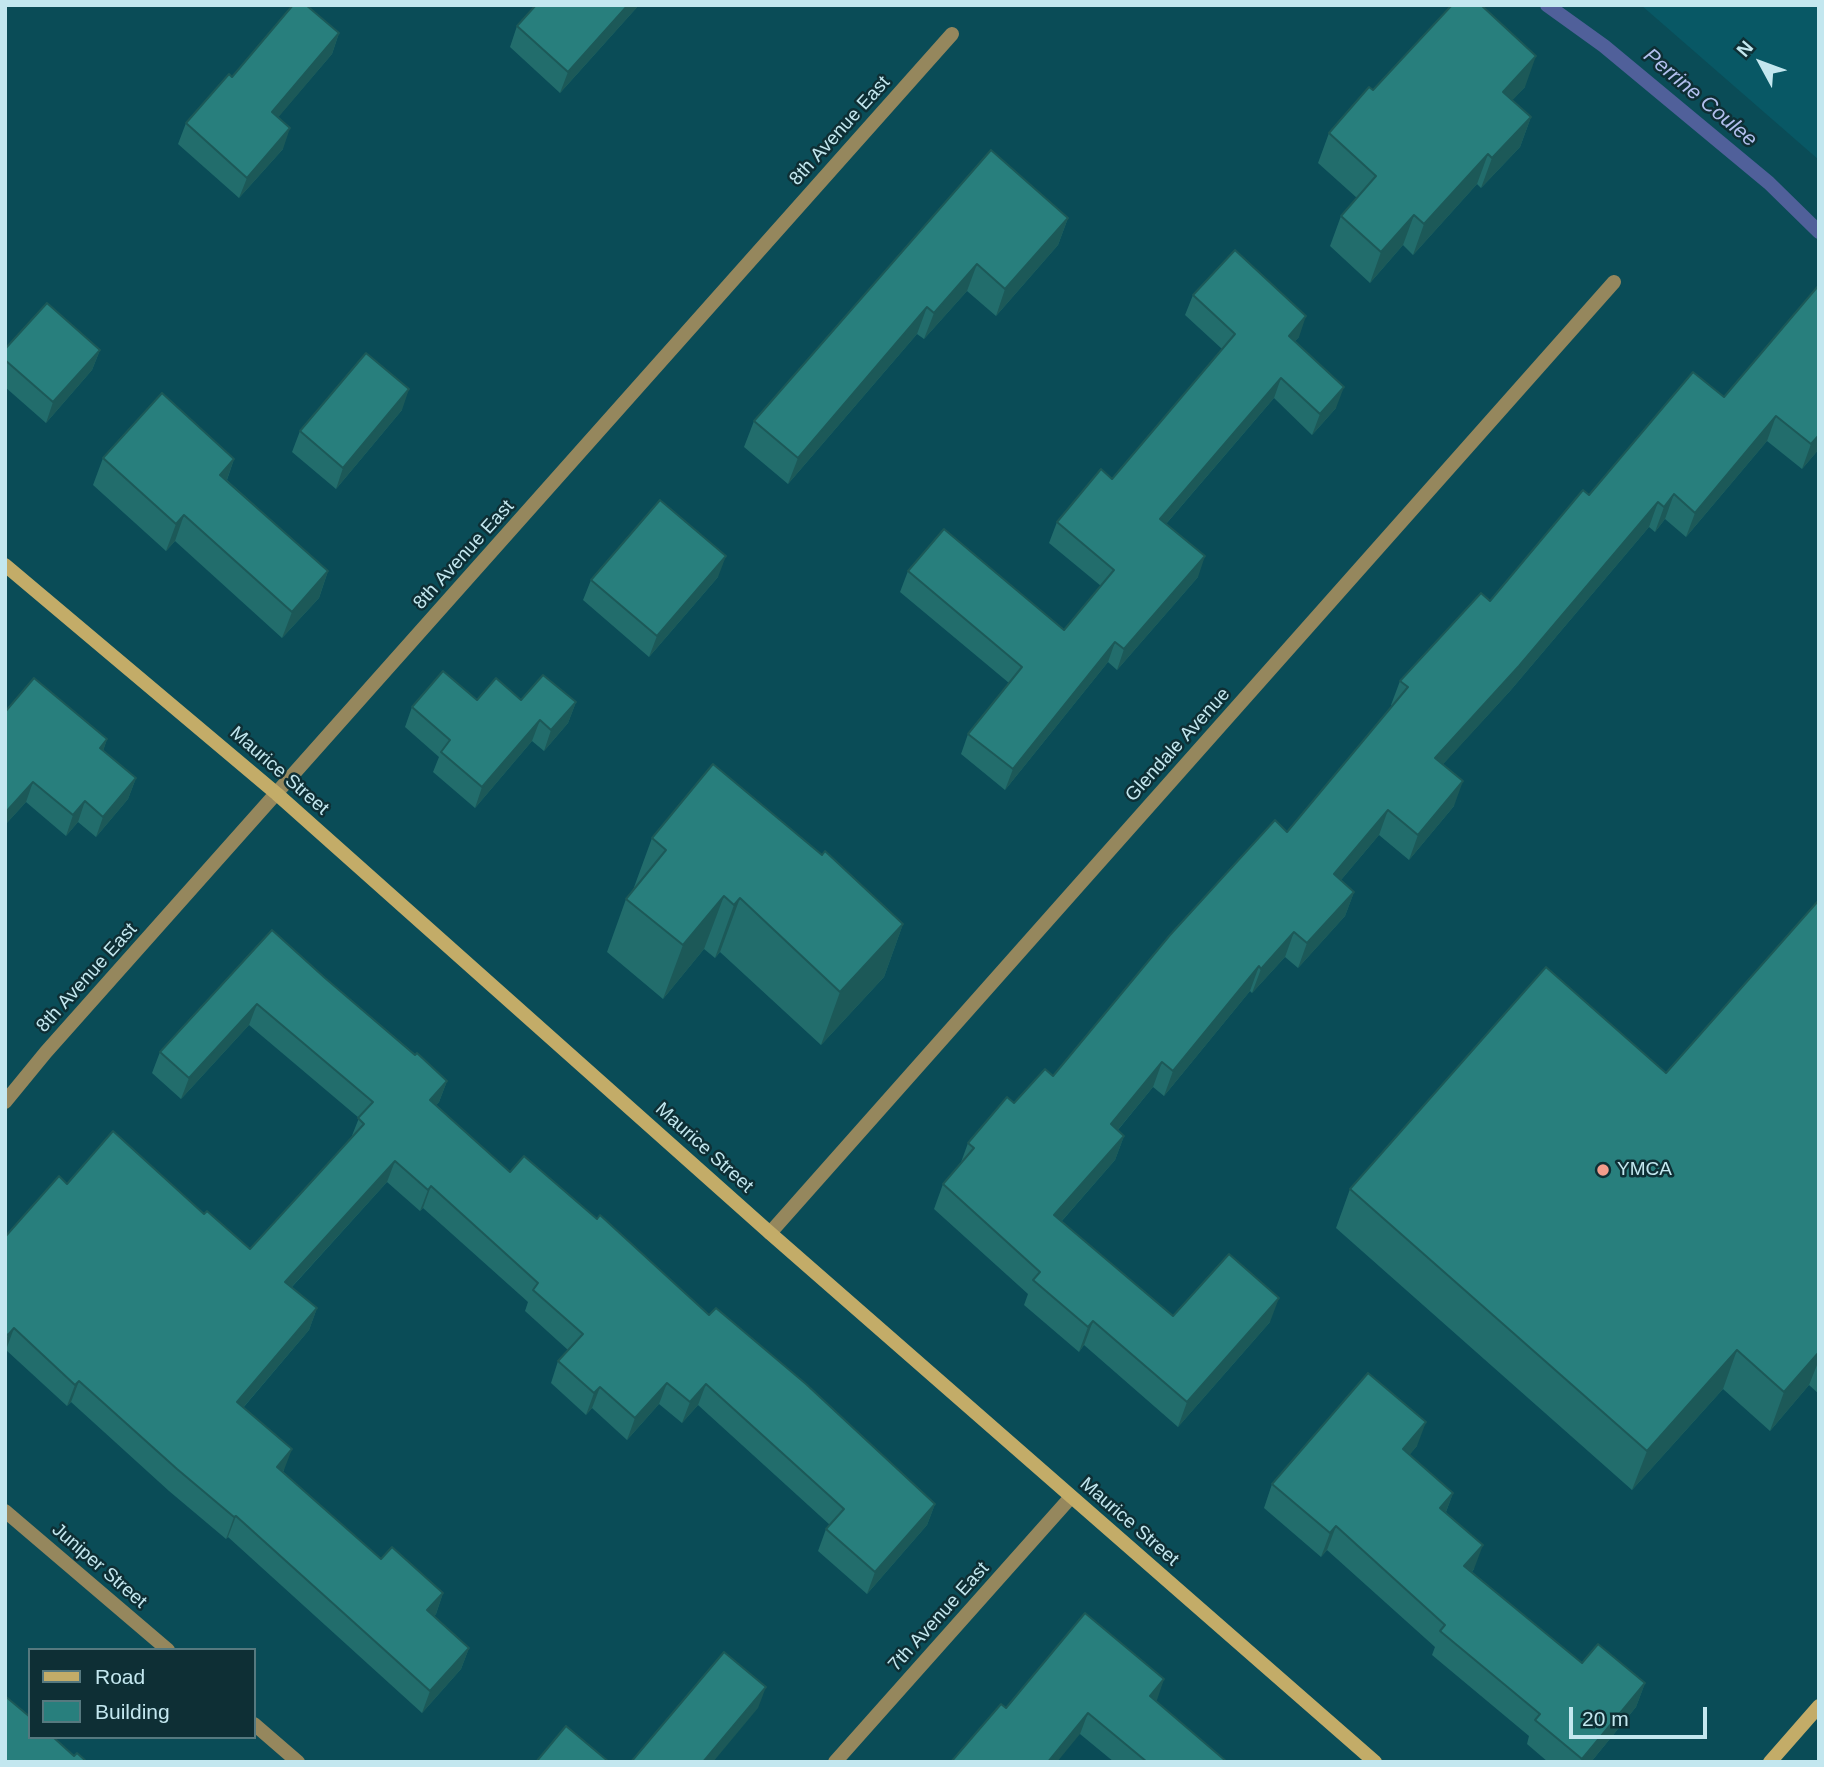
<!DOCTYPE html>
<html>
<head>
<meta charset="utf-8">
<style>
	body { margin:0 }
	#map { position:relative; width:1824px; height:1767px; overflow:hidden; background:#0a4c57; font-family:Helvetica,sans-serif }
	canvas { display:block }
	.frame { position:absolute; inset:0; border:7px solid #c3e7ef; pointer-events:none }
	.legend { position:absolute; left:28px; top:1648px; width:228px; height:91px; box-sizing:border-box; background:#0e2f35; border:2px solid #56797f; margin:0; padding:9px 12px; list-style:none; font-size:21px; color:#c3e7ef }
	.legend li { display:flex; align-items:center; gap:14px; height:35px }
	.legend b { width:35px; border:2px solid #56797f }
	.north { position:absolute; left:1726px; top:28px; width:70px; height:70px; -webkit-text-stroke:5px #0e2f35; paint-order:stroke; rotate:311deg; font-size:19px; font-weight:700; line-height:28px; text-align:center; color:#c3e7ef }
	.north::after { content:''; display:block; margin:auto; width:24px; height:32px; background:#c3e7ef; clip-path:polygon(50% 0,100% 100%,50% 72%,0 100%) }
	.scale { position:absolute; left:1569px; top:1707px; width:138px; height:32px; box-sizing:border-box; border:4px solid #c3e7ef; border-top:0; padding-left:9px; font-size:21px; line-height:24px; white-space:nowrap; color:#c3e7ef; -webkit-text-stroke:5px #0e2f35; paint-order:stroke }
</style>
</head>
<body>
<div id="map">
<canvas width="1824" height="1767"></canvas>
<div class="frame"></div>
<ul class="legend">
<li><b style="height:9px;background:#c3ac68"></b>Road</li>
<li><b style="height:19px;background:#287f7d"></b>Building</li>
</ul>
<div class="north">N</div>
<div class="scale">20 m</div>
</div>
<script>
const ctx = document.querySelector('canvas').getContext('2d');
ctx.lineJoin = 'round';
function fillPath(path, color) {
  ctx.fillStyle = color;
  ctx.fill(path, 'evenodd');
}
function shape(rows) {
  const path = new Path2D();
  for (const r of rows) {
    path.moveTo(r[0], r[1]);
    for (let i = 2; i < r.length; i += 2) path.lineTo(r[i], r[i + 1]);
  }
  return path;
}
function stroke(path, color, width, dash) {
  ctx.strokeStyle = color;
  ctx.lineWidth = width;
  ctx.lineCap = dash ? 'butt' : 'round';
  ctx.setLineDash(dash || []);
  ctx.stroke(path);
}
function drawText(font, color, halo, rows, align = 'center') {
  ctx.font = font + ' Helvetica,sans-serif';
  ctx.lineWidth = 5;
  ctx.setLineDash([]);
  ctx.textBaseline = 'middle';
  ctx.strokeStyle = halo;
  ctx.fillStyle = color;
  for (const [text, x, y, turn = 0] of rows) {
    ctx.save();
    ctx.translate(x, y);
    ctx.rotate((+turn || 0) * Math.PI / 180);
    ctx.textAlign = isNaN(turn) ? turn : align;
    if (halo) ctx.strokeText(text, 0, 0);
    ctx.fillText(text, 0, 0);
    ctx.restore();
  }
}
const built = shape([
	[1641,5,1819,5,1819,160]
]);
const stream = shape([
	[1547,5,1604,46,1769,183,1819,232]
]);
const street = shape([
	[5,1102,46,1052,952,34],
	[770,1233,1614,282],
	[5,1511,168,1650],
	[254,1724,298,1762],
	[835,1762,1071,1497]
]);
const secondary = shape([
	[5,565,277,794,770,1233,1375,1762],
	[1770,1762,1819,1706]
]);
const wall = shape([
	[639,5,560,93,510,47,517,26],
	[339,33,332,54,278,117,283,149,239,198,178,144,186,123,232,77],
	[1525,87,1512,100,1531,117,1520,147,1481,188,1477,184,1413,255,1403,245,1370,283,1330,246,1341,216,1357,198,1318,163,1329,133,1373,90],
	[991,150,1068,218,1058,245,996,316,967,291,924,339,917,334,788,484,744,447,754,421],
	[1819,285,1819,449,1802,469,1767,441,1686,537,1665,519,1655,532,1649,527,1510,691,1443,764,1454,806,1409,860,1379,835,1341,880,1354,892,1345,916,1298,968,1285,957,1252,993,1250,991,1164,1096,1153,1087,1118,1130,1124,1136,1115,1160,1061,1222,1173,1316,1270,1322,1178,1427,1084,1345,1079,1352,1024,1305,1028,1294,934,1209,943,1184,960,1165,968,1143,1014,1103,1053,1076,1287,832,1392,706,1391,705,1400,681,1490,601,1589,495,1724,397],
	[1193,295,1299,337,1295,341,1336,408,1312,435,1274,398,1166,524,1198,577,1117,670,1108,662,1005,790,961,754,968,734,1009,683,900,592,908,571,1064,630,1101,586,1049,543,1057,522,1112,479,1222,349,1185,315],
	[5,349,100,350,92,370,46,423,5,387],
	[402,410,336,489,292,452,300,431],
	[103,458,234,459,227,480,328,571,319,598,282,638,175,541,166,551,93,485],
	[718,577,649,657,583,600,591,580],
	[477,700,576,702,568,723,544,751,532,741,475,808,433,772,439,757,405,727,412,707],
	[5,712,107,739,103,751,136,778,128,799,96,837,78,822,66,836,26,802,5,825],
	[652,838,903,924,884,977,821,1045,720,952,715,958,704,949,663,999,607,952,626,899,633,890],
	[1819,900,1819,1394,1809,1385,1770,1431,1723,1389,1632,1490,1336,1228,1350,1189,1666,1073],
	[272,930,325,978,447,1081,439,1102,436,1105,510,1172,709,1315,935,1504,927,1525,867,1594,818,1551,826,1529,830,1525,698,1405,682,1423,659,1404,627,1440,592,1408,586,1415,551,1383,558,1361,568,1350,525,1311,528,1302,423,1208,420,1211,387,1182,292,1287,317,1308,309,1330,243,1408,284,1470,283,1472,381,1559,443,1593,436,1614,434,1616,469,1648,461,1669,422,1713,228,1537,226,1539,169,1491,71,1402,67,1406,6,1350,5,1351,5,1237,67,1184,204,1214,250,1249,351,1138,359,1118,249,1025,181,1099,152,1073,160,1052],
	[1417,1446,1409,1455,1453,1493,1446,1512,1474,1569,1472,1572,1582,1663,1645,1683,1636,1707,1591,1762,1548,1762,1527,1744,1529,1736,1432,1655,1435,1647,1327,1550,1321,1557,1264,1508,1272,1484],
	[1164,1679,1155,1701,1227,1762,1114,1762,1080,1734,1006,1708]
]);
const shadedWall = shape([
	[628,5,639,5,560,93,568,72],
	[339,33,332,54,265,133,272,112],
	[1536,56,1525,87,1492,122,1503,92],
	[1531,117,1520,147,1481,188,1492,158],
	[290,128,283,149,239,198,247,178],
	[1488,154,1477,184,1413,255,1424,224],
	[1414,215,1403,245,1370,283,1381,252],
	[1068,218,1058,245,996,316,1005,289],
	[977,264,967,291,924,339,934,313],
	[927,307,917,334,788,484,798,458],
	[1306,316,1299,337,1281,356,1289,336],
	[100,350,92,370,46,423,53,402],
	[1281,378,1274,398,1153,539,1160,519],
	[1344,387,1336,408,1312,435,1320,414],
	[409,389,402,410,336,489,343,468],
	[1776,416,1767,441,1686,537,1695,513],
	[1819,435,1819,449,1802,469,1811,444],
	[234,459,225,485,220,475],
	[1674,494,1665,519,1655,532,1664,507],
	[1658,502,1649,527,1510,691,1426,783,1435,758],
	[184,515,175,541,166,551,176,524],
	[726,556,718,577,649,657,657,636],
	[1205,556,1198,577,1117,670,1124,649],
	[328,571,319,598,282,638,292,612],
	[1115,642,1108,662,1005,790,1013,769],
	[576,702,568,723,544,751,551,730],
	[540,720,532,741,475,808,482,787],
	[107,739,100,760,100,748],
	[136,778,128,799,96,837,103,817],
	[1463,781,1454,806,1409,860,1418,835],
	[33,782,26,802,5,825,5,813],
	[85,801,78,822,66,836,73,815],
	[1388,810,1379,835,1325,899,1334,874],
	[1354,892,1345,916,1298,968,1307,943],
	[724,896,704,949,663,999,683,945],
	[740,898,720,952,715,958,734,905],
	[903,924,884,977,821,1045,840,992],
	[1294,932,1285,957,1252,993,1261,969],
	[1259,966,1250,991,1164,1096,1173,1071],
	[257,1004,249,1025,181,1099,189,1078],
	[1162,1062,1153,1087,1102,1149,1111,1124],
	[447,1081,439,1102,423,1121,430,1100],
	[1124,1136,1115,1160,1045,1240,1054,1215],
	[395,1161,387,1182,277,1303,285,1282],
	[431,1186,423,1208,420,1211,428,1190],
	[1279,1298,1270,1322,1178,1427,1187,1402],
	[317,1308,309,1330,229,1424,237,1402],
	[1093,1321,1084,1345,1079,1352,1088,1327],
	[14,1328,6,1350,5,1351,5,1342,8,1335],
	[1737,1350,1723,1389,1632,1490,1647,1451],
	[1819,1352,1819,1360,1809,1385,1770,1431,1784,1392],
	[79,1381,71,1402,67,1406,75,1385],
	[667,1383,659,1404,627,1440,635,1418],
	[706,1384,698,1405,682,1423,690,1402],
	[600,1387,592,1408,586,1415,594,1393],
	[1426,1422,1417,1446,1394,1473,1403,1449],
	[292,1449,284,1470,269,1488,277,1467],
	[1453,1493,1444,1517,1440,1508],
	[935,1504,927,1525,867,1594,875,1572],
	[236,1516,228,1537,226,1539,234,1517],
	[1336,1526,1327,1550,1321,1557,1330,1533],
	[1483,1545,1474,1569,1456,1589,1464,1566],
	[443,1593,436,1614,419,1632,427,1610],
	[469,1648,461,1669,422,1713,430,1691],
	[1164,1679,1157,1700,1142,1717,1150,1696],
	[1645,1683,1636,1707,1591,1762,1581,1762,1582,1759],
	[766,1687,758,1708,713,1762,703,1762],
	[1088,1713,1080,1734,1057,1762,1048,1762]
]);
const building = shape([
	[293,5,306,5,339,33,272,112,290,128,247,178,186,123,229,74,232,77,293,5],
	[536,5,628,5,568,72,517,26,536,5],
	[1452,5,1481,5,1536,56,1503,92,1531,117,1492,158,1488,154,1424,224,1414,215,1381,252,1341,216,1376,176,1329,133,1369,87,1373,90,1452,5],
	[991,150,1068,218,1005,289,977,264,934,313,927,307,798,458,754,421,991,150],
	[1235,250,1306,316,1289,336,1344,387,1320,414,1281,378,1160,519,1205,556,1124,649,1115,642,1013,769,968,734,1022,667,908,571,944,529,1064,630,1114,570,1057,522,1101,469,1112,479,1235,334,1193,295,1235,250],
	[1819,285,1819,435,1811,444,1776,416,1695,513,1674,494,1664,507,1658,502,1519,666,1435,758,1463,781,1418,835,1388,810,1334,874,1354,892,1307,943,1294,932,1261,969,1259,966,1173,1071,1162,1062,1111,1124,1124,1136,1054,1215,1173,1316,1229,1254,1279,1298,1187,1402,1093,1321,1088,1327,1033,1280,1040,1272,943,1184,974,1148,968,1143,1007,1097,1014,1103,1045,1069,1053,1076,1170,935,1275,820,1287,832,1408,687,1400,681,1481,593,1490,601,1583,490,1589,495,1693,372,1724,397,1819,285],
	[47,303,100,350,53,402,5,360,5,349,47,303],
	[366,353,409,389,343,468,300,431,366,353],
	[162,393,234,459,220,475,328,571,292,612,184,515,176,524,103,458,162,393],
	[660,500,726,556,657,636,591,580,660,500],
	[443,671,477,700,496,678,521,700,543,675,576,702,551,730,540,720,482,787,441,752,450,740,412,707,443,671],
	[34,678,107,739,100,748,136,778,103,817,85,801,73,815,33,782,5,813,5,712,34,678],
	[713,764,822,855,825,851,903,924,840,992,740,898,734,905,724,896,683,945,626,899,666,850,652,838,713,764],
	[1819,900,1819,1352,1784,1392,1737,1350,1647,1451,1350,1189,1546,967,1666,1073,1819,900],
	[272,930,325,978,415,1055,417,1053,447,1081,430,1100,510,1172,524,1156,597,1219,600,1215,709,1315,716,1308,806,1384,935,1504,875,1572,826,1529,844,1509,706,1384,690,1402,667,1383,635,1418,600,1387,594,1393,558,1361,583,1334,533,1290,538,1283,431,1186,428,1190,395,1161,285,1282,317,1308,237,1402,292,1449,277,1467,381,1559,392,1547,443,1593,427,1610,469,1648,430,1691,236,1516,234,1517,177,1469,79,1381,75,1385,14,1328,8,1335,5,1333,5,1237,59,1176,67,1184,113,1131,204,1214,207,1211,250,1249,364,1124,358,1118,373,1102,257,1004,189,1078,160,1052,272,930],
	[1368,1373,1426,1422,1403,1449,1453,1493,1440,1508,1483,1545,1464,1566,1582,1663,1598,1644,1645,1683,1582,1759,1535,1720,1540,1714,1440,1631,1445,1625,1336,1526,1330,1533,1272,1484,1368,1373],
	[1085,1613,1164,1679,1150,1696,1227,1762,1147,1762,1088,1713,1048,1762,951,1762,1001,1704,1006,1708,1085,1613],
	[724,1652,766,1687,703,1762,631,1762,724,1652],
	[5,1696,30,1717,30,1737,53,1737,74,1756,77,1753,87,1762,5,1762,5,1696],
	[566,1726,609,1762,536,1762,566,1726]
]);
const markers = [
	[1603,1170,7,"#f49d8c"]
];
const streetNames = [
	["8th Avenue East",840,131,-48],
	["8th Avenue East",464,555,-48],
	["Glendale Avenue",1178,745,-48],
	["Maurice Street",279,771,41],
	["8th Avenue East",87,978,-48],
	["Maurice Street",704,1148,42],
	["Maurice Street",1129,1522,41],
	["Juniper Street",99,1566,41],
	["7th Avenue East",939,1617,-48]
];
const poiNames = [
	["YMCA",1617,1170]
];
const waterNames = [
	["Perrine Coulee",1700,98,40]
];
fillPath(built, '#085865');
stroke(stream, '#50609a', 14);
stroke(street, '#95875d', 14);
stroke(secondary, '#c3ac68', 14);
fillPath(wall, '#226d6c');
fillPath(shadedWall, '#1c5958');
fillPath(building, '#287f7d');
stroke(building, '#1c5958', 2);
for (const [x, y, r, color] of markers) {
  const dot = new Path2D();
  dot.arc(x, y, r, 0, 2 * Math.PI);
  ctx.fillStyle = color;
  ctx.fill(dot);
  stroke(dot, '#0e2f35', 2.5);
}
drawText('19px', '#c3e7ef', '#0e2f35', streetNames);
drawText('19px', '#c3e7ef', '#0e2f35', poiNames, 'left');
drawText('italic 21px', '#b2bfed', '#0e2f35', waterNames);
</script>
</body>
</html>
